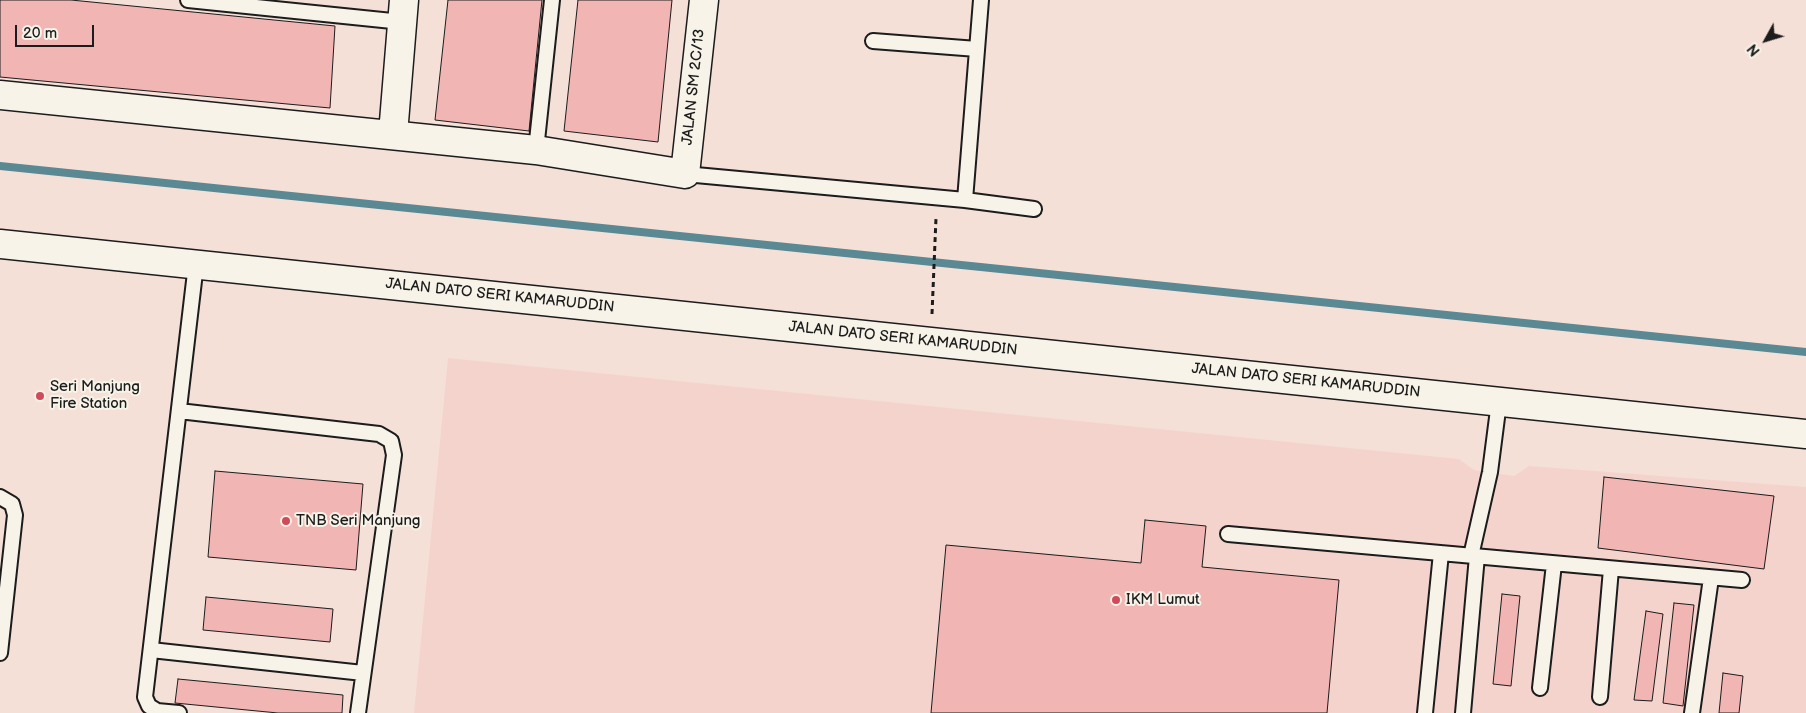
<!DOCTYPE html>
<html>
<head>
<meta charset="utf-8">
<style>
	body { margin:0 }
	#map { position:relative; width:1806px; height:713px; overflow:hidden; background:#f5e0d8; font-family:"Balsamiq Sans",sans-serif }
	canvas { display:block }
	.north { position:absolute; left:1741px; top:15px; width:50px; height:50px; -webkit-text-stroke:4px #f7f3e8; paint-order:stroke; rotate:231deg; font-size:14px; font-weight:700; line-height:20px; text-align:center; color:#1c1c1c }
	.north::after { content:''; display:block; margin:auto; width:18px; height:22px; background:#1c1c1c; clip-path:polygon(50% 0,100% 100%,50% 72%,0 100%) }
	.scale { position:absolute; left:15px; top:25px; width:79px; height:22px; box-sizing:border-box; border:2px solid #1c1c1c; border-top:0; padding-left:6px; font-size:15px; line-height:18px; white-space:nowrap; color:#1c1c1c; -webkit-text-stroke:4px #f7f3e8; paint-order:stroke }
</style>
</head>
<body>
<div id="map">
<canvas width="1806" height="713"></canvas>
<div class="north">N</div>
<div class="scale">20 m</div>
</div>
<script>
const ctx = document.querySelector('canvas').getContext('2d');
ctx.lineJoin = 'round';
function fillPath(path, color) {
  ctx.fillStyle = color;
  ctx.fill(path, 'evenodd');
}
function shape(rows) {
  const path = new Path2D();
  for (const r of rows) {
    path.moveTo(r[0], r[1]);
    for (let i = 2; i < r.length; i += 2) path.lineTo(r[i], r[i + 1]);
  }
  return path;
}
function stroke(path, color, width, dash) {
  ctx.strokeStyle = color;
  ctx.lineWidth = width;
  ctx.lineCap = dash ? 'butt' : 'round';
  ctx.setLineDash(dash || []);
  ctx.stroke(path);
}
function drawText(font, color, halo, rows, align = 'center') {
  ctx.font = font + ' "Balsamiq Sans",sans-serif';
  ctx.lineWidth = 4;
  ctx.setLineDash([]);
  ctx.textBaseline = 'middle';
  ctx.strokeStyle = halo;
  ctx.fillStyle = color;
  for (const [text, x, y, turn = 0] of rows) {
    ctx.save();
    ctx.translate(x, y);
    ctx.rotate((+turn || 0) * Math.PI / 180);
    ctx.textAlign = isNaN(turn) ? turn : align;
    if (halo) ctx.strokeText(text, 0, 0);
    ctx.fillText(text, 0, 0);
    ctx.restore();
  }
}
const built = shape([
	[448,358,1459,459,1474,470,1514,476,1529,466,1806,487,1806,713,414,713]
]);
const stream = shape([
	[0,166,1806,352]
]);
const building = shape([
	[0,0,71,0,335,26,330,108,0,77,0,0],
	[448,0,542,0,529,131,435,120,448,0],
	[578,0,672,0,658,142,564,131,578,0],
	[215,471,363,484,356,570,208,557,215,471],
	[1604,477,1774,496,1764,569,1598,548,1604,477],
	[1145,520,1206,526,1202,567,1339,580,1327,713,931,713,946,545,1141,563,1145,520],
	[1502,594,1520,596,1511,686,1493,684,1502,594],
	[206,597,333,609,330,642,203,630,206,597],
	[1674,603,1694,605,1683,706,1663,703,1674,603],
	[1646,611,1663,614,1652,701,1634,700,1646,611],
	[1723,673,1743,676,1739,713,1719,713,1723,673],
	[178,679,343,695,342,713,278,713,175,703,178,679]
]);
const path = shape([
	[932,314,936,218]
]);
const service = shape([
	[188,0,402,22],
	[873,41,977,49],
	[536,150,552,0],
	[685,174,965,200,1034,209],
	[965,200,981,0],
	[179,411,379,434,391,441,394,455,358,713],
	[0,497,12,504,15,515,0,653],
	[1228,534,1742,580],
	[1471,556,1490,472,1499,402],
	[151,650,363,673],
	[1540,688,1554,564],
	[1600,697,1611,569],
	[179,713,157,711,149,706,145,697,196,264],
	[1425,713,1441,553],
	[1463,713,1477,556],
	[1692,713,1711,578]
]);
const minor = shape([
	[0,95,536,150,685,174,704,0],
	[393,134,404,0]
]);
const tertiary = shape([
	[0,244,1806,434]
]);
const markers = [
	[40,396,5,"#d1495b"],
	[286,521,5,"#d1495b"],
	[1116,600,5,"#d1495b"]
];
const streetNames = [
	["JALAN SM 2C/13",694,87,-84],
	["JALAN DATO SERI KAMARUDDIN",500,296,6],
	["JALAN DATO SERI KAMARUDDIN",903,339,6],
	["JALAN DATO SERI KAMARUDDIN",1306,381,6]
];
const poiNames = [
	["Seri Manjung",50,387],
	["Fire Station",50,404],
	["TNB Seri Manjung",296,521],
	["IKM Lumut",1126,600]
];
fillPath(built, '#f4d3cd');
stroke(stream, '#5a8893', 8);
fillPath(building, '#f1b5b3');
stroke(building, '#1c1c1c', 1);
stroke(service, '#1c1c1c', 18);
stroke(minor, '#1c1c1c', 31);
stroke(tertiary, '#1c1c1c', 31);
stroke(path, '#1c1c1c', 3, [5, 4]);
stroke(service, '#f7f3e8', 14);
stroke(minor, '#f7f3e8', 28);
stroke(tertiary, '#f7f3e8', 28);
for (const [x, y, r, color] of markers) {
  const dot = new Path2D();
  dot.arc(x, y, r, 0, 2 * Math.PI);
  ctx.fillStyle = color;
  ctx.fill(dot);
  stroke(dot, '#f7f3e8', 2);
}
drawText('15px', '#1c1c1c', '#f7f3e8', streetNames);
drawText('15px', '#1c1c1c', '#f7f3e8', poiNames, 'left');
</script>
</body>
</html>
